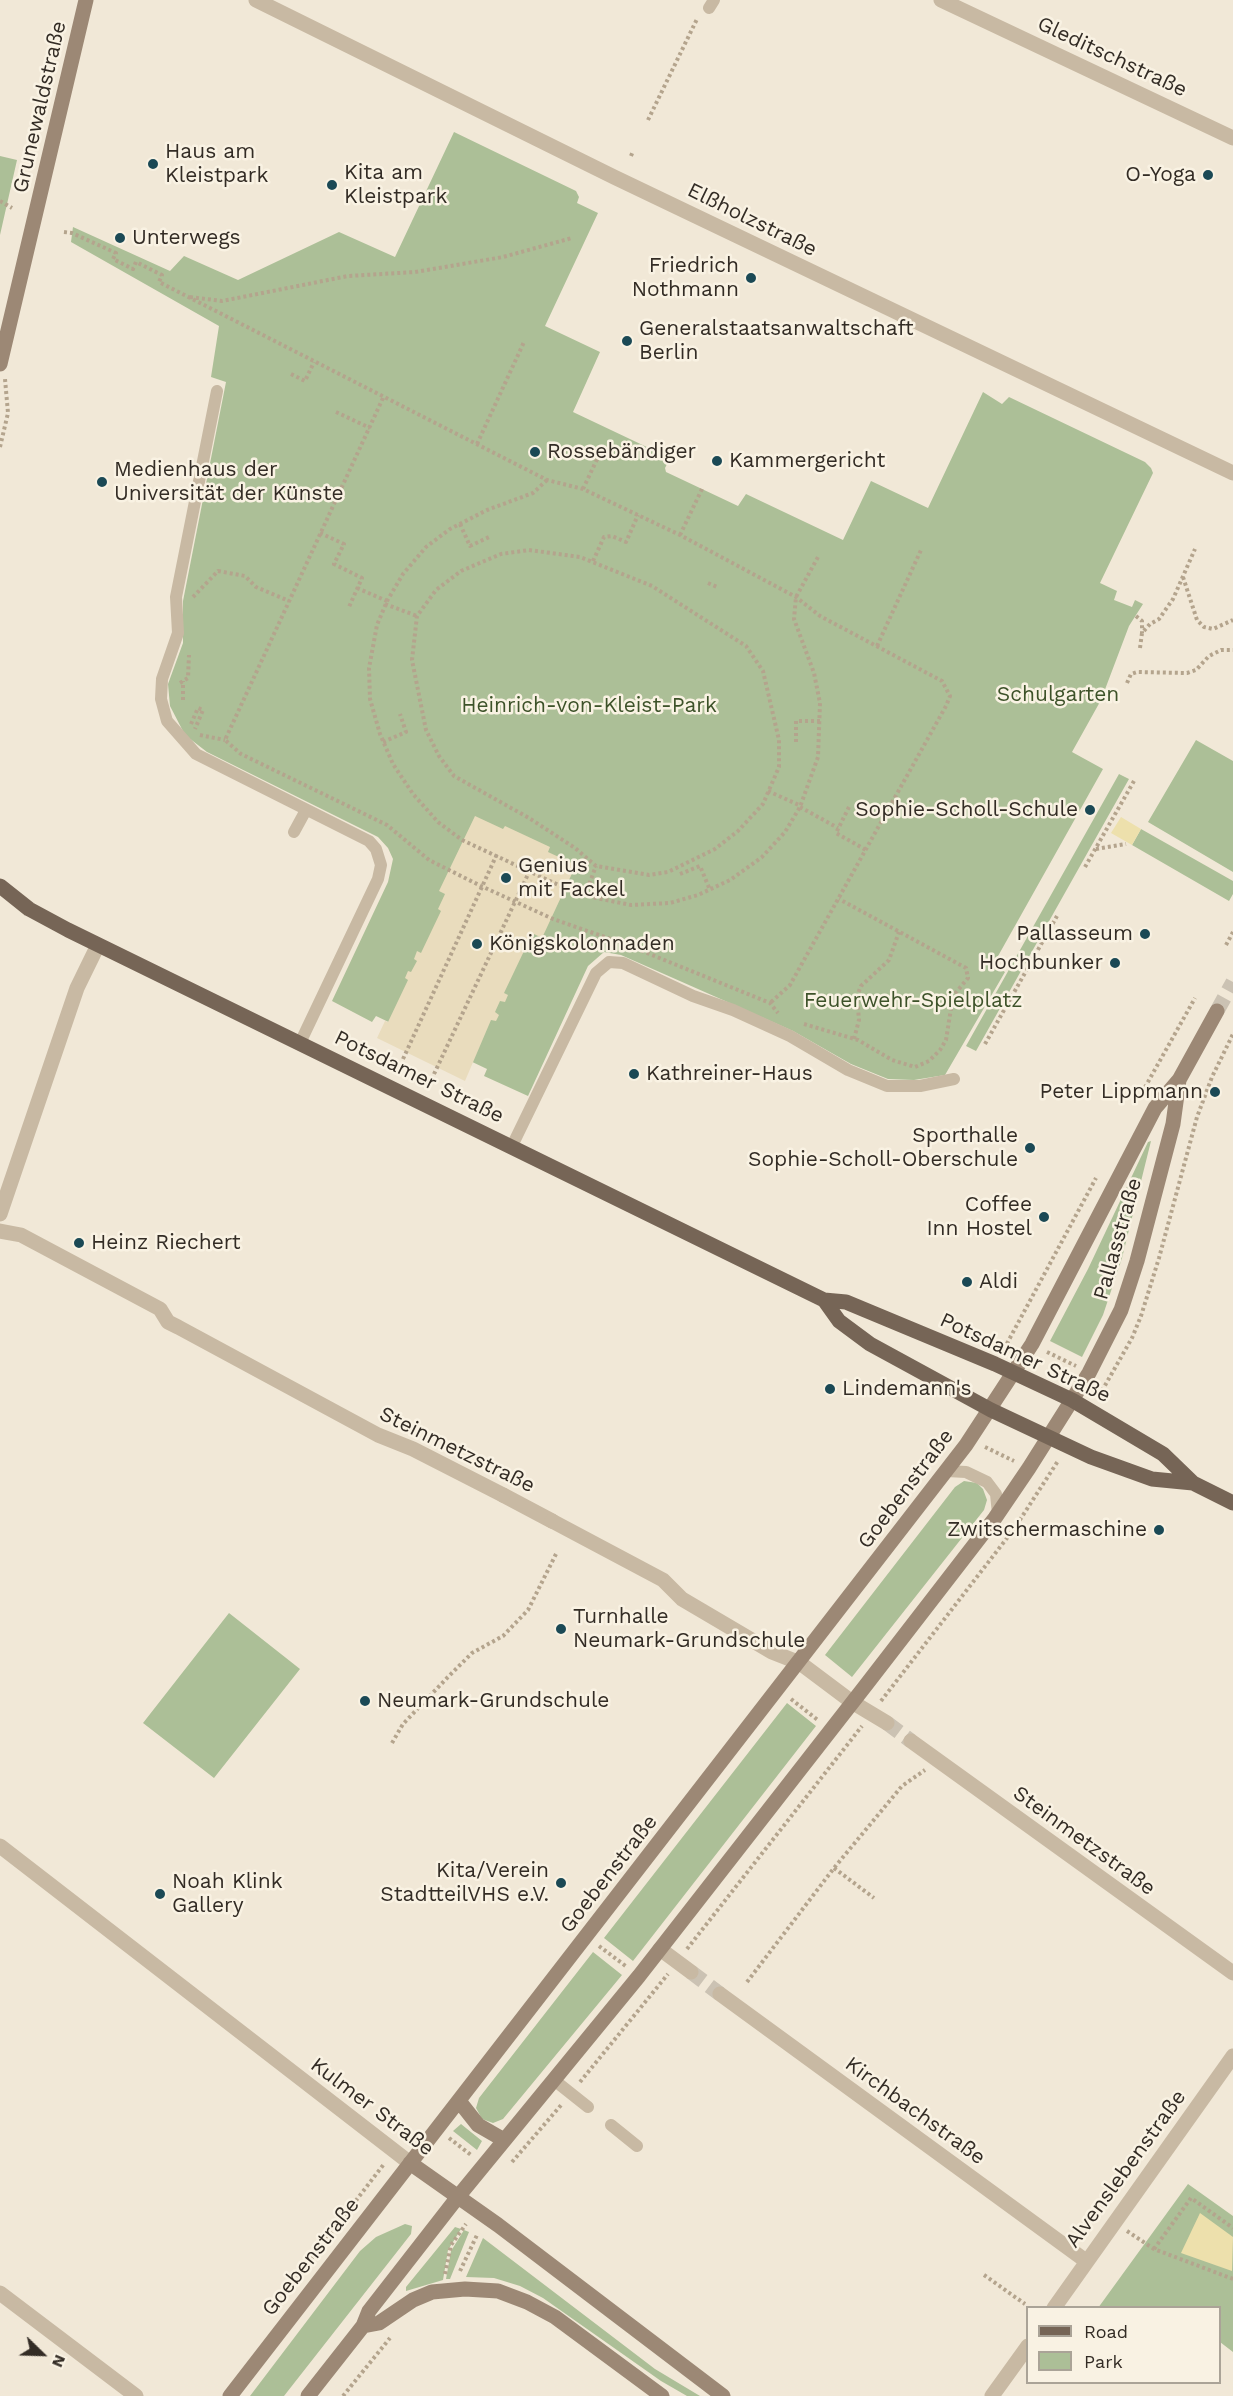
<!DOCTYPE html>
<html>
<head>
<meta charset="utf-8">
<style>
	body { margin:0 }
	#map { position:relative; width:1233px; height:2396px; overflow:hidden; background:#f1e8d7; font-family:"Work Sans",sans-serif }
	canvas { display:block }
	.legend { position:absolute; left:1026px; top:2306px; width:195px; height:78px; box-sizing:border-box; background:#f9f2e3; border:2px solid #aaa397; margin:0; padding:8px 10px; list-style:none; font-size:18px; color:#332c25 }
	.legend li { display:flex; align-items:center; gap:12px; height:30px }
	.legend b { width:30px; border:2px solid #aaa397 }
	.north { position:absolute; left:12px; top:2324px; width:60px; height:60px; -webkit-text-stroke:4px #f9f2e3; paint-order:stroke; rotate:113deg; font-size:16px; font-weight:700; line-height:24px; text-align:center; color:#332c25 }
	.north::after { content:''; display:block; margin:auto; width:21px; height:27px; background:#332c25; clip-path:polygon(50% 0,100% 100%,50% 72%,0 100%) }
</style>
</head>
<body>
<div id="map">
<canvas width="1233" height="2396"></canvas>
<ul class="legend">
<li><b style="height:8px;background:#766556"></b>Road</li>
<li><b style="height:16px;background:#acbf97"></b>Park</li>
</ul>
<div class="north">N</div>
</div>
<script>
const ctx = document.querySelector('canvas').getContext('2d');
ctx.lineJoin = 'round';
function fillPath(path, color) {
  ctx.fillStyle = color;
  ctx.fill(path, 'evenodd');
}
function shape(rows) {
  const path = new Path2D();
  for (const r of rows) {
    path.moveTo(r[0], r[1]);
    for (let i = 2; i < r.length; i += 2) path.lineTo(r[i], r[i + 1]);
  }
  return path;
}
function stroke(path, color, width, dash) {
  ctx.strokeStyle = color;
  ctx.lineWidth = width;
  ctx.lineCap = dash ? 'butt' : 'round';
  ctx.setLineDash(dash || []);
  ctx.stroke(path);
}
function drawText(font, color, halo, rows, align = 'center') {
  ctx.font = font + ' "Work Sans",sans-serif';
  ctx.lineWidth = 5;
  ctx.setLineDash([]);
  ctx.textBaseline = 'middle';
  ctx.strokeStyle = halo;
  ctx.fillStyle = color;
  for (const [text, x, y, turn = 0] of rows) {
    ctx.save();
    ctx.translate(x, y);
    ctx.rotate((+turn || 0) * Math.PI / 180);
    ctx.textAlign = isNaN(turn) ? turn : align;
    if (halo) ctx.strokeText(text, 0, 0);
    ctx.fillText(text, 0, 0);
    ctx.restore();
  }
}
const green = shape([
	[454,132,576,191,579,197,577,203,598,213,545,326,600,352,573,412,670,458,665,468,666,472,738,506,746,494,843,540,871,481,928,508,983,392,1002,404,1009,397,1145,462,1151,468,1153,473,1100,583,1117,591,1114,600,1132,607,1135,600,1143,604,1129,626,1101,700,1072,752,1103,769,993,965,1005,972,945,1075,914,1080,888,1079,851,1064,793,1031,621,955,604,952,588,966,528,1096,484,1076,487,1069,376,1016,372,1022,332,1001,388,882,393,859,388,848,378,837,207,752,185,735,170,706,168,684,183,643,183,601,226,382,211,377,219,326,71,242,73,227,170,271,184,256,238,280,339,232,395,257],
	[0,156,17,160,0,235],
	[1196,740,1233,761,1233,872,1148,822],
	[1119,774,1129,779,976,1051,966,1046],
	[1141,829,1233,881,1233,894,1229,901,1132,845],
	[1151,1141,1122,1258,1103,1315,1082,1357,1050,1341,1088,1269,1148,1142],
	[964,1481,977,1483,983,1489,987,1500,984,1510,852,1677,825,1655,955,1487],
	[229,1613,300,1669,214,1778,143,1723],
	[787,1703,816,1726,633,1961,604,1938],
	[593,1952,622,1975,503,2119,493,2123,482,2119,476,2108,479,2098],
	[461,2124,482,2141,477,2150,453,2131],
	[1188,2184,1233,2216,1233,2352,1220,2342,1220,2308,1098,2308],
	[405,2224,412,2226,411,2234,284,2396,250,2396,360,2251,376,2237],
	[455,2227,461,2229,448,2250,443,2280,406,2291,406,2287],
	[464,2230,469,2232,450,2279,446,2279,451,2251],
	[483,2238,655,2369,700,2396,687,2396,661,2381,543,2298,520,2286,494,2278,466,2277]
]);
const sand = shape([
	[1121,817,1141,829,1132,845,1111,833],
	[1200,2213,1233,2237,1232,2271,1181,2253]
]);
const plaza = shape([
	[475,816,503,829,505,826,550,847,548,852,576,865,542,938,534,934,526,951,524,951,504,993,508,995,505,1002,500,1001,495,1012,499,1015,496,1021,491,1020,465,1081,377,1038,385,1021,388,1022,408,980,405,978,408,971,411,972,417,961,414,959,417,951,421,953,441,911,438,909,445,894,439,891]
]);
const pedestrianTunnel = shape([
	[887,1723,911,1741]
]);
const minorTunnel = shape([
	[691,1972,720,1994]
]);
const secondaryTunnel = shape([
	[1217,1011,1233,982]
]);
const path = shape([
	[648,120,697,19],
	[631,156,633,151],
	[0,201,12,208],
	[64,232,72,233,116,253,113,259,133,269,136,262,162,275,159,282,547,480,583,489,680,535,796,597,820,616,942,681,950,696,946,706,790,985,770,1003],
	[190,297,222,301,348,276,415,272,503,257,572,238],
	[291,374,305,381,314,362],
	[383,398,225,740,241,754,387,825,429,860,481,886,553,919,625,944,770,1003,778,1013],
	[336,412,370,428],
	[477,444,524,342],
	[0,447,8,413,5,379],
	[547,480,533,493,487,510,450,529,426,547,403,574,387,601,377,625,369,668,370,699,380,734,393,764,413,794,438,822,462,840,567,889,596,898,631,905,670,903,698,895,730,880,762,857,785,832,800,807,818,757,820,703,814,673,794,619,796,597,818,557],
	[583,489,599,455],
	[460,524,470,546,489,537],
	[320,533,344,544,334,564,362,578,349,607],
	[680,535,702,489],
	[529,550,580,557,652,586,746,646,763,671,779,740,779,767,763,804,738,831,715,849,668,872,649,875,596,866,575,848,529,818,454,776,439,756,426,730,412,660,417,616,436,590,461,571,501,554,529,550],
	[593,561,604,537,612,536,626,542,638,515],
	[1183,577,1197,620,1204,627,1213,629,1233,620],
	[708,583,717,587],
	[357,588,387,601],
	[193,597,218,571,245,576,256,587,289,601],
	[385,604,417,616],
	[1136,616,1142,621,1142,633],
	[877,646,921,550],
	[1140,648,1142,633,1150,624,1159,619,1173,599,1195,549],
	[180,683,188,678,189,655],
	[1127,683,1131,674,1137,672,1187,673,1196,670,1209,656,1221,650,1233,650],
	[183,700,183,681],
	[191,724,198,708,203,710,195,729],
	[200,735,225,740],
	[383,742,406,732,400,714],
	[796,742,796,721,821,721],
	[768,791,801,806],
	[800,807,838,828],
	[849,807,836,833,866,850],
	[1096,849,1126,844],
	[1085,867,1134,781],
	[680,874,700,866,710,890],
	[585,895,596,866],
	[1226,945,1233,932],
	[804,1024,858,1040,892,1060,915,1067,929,1061,940,1050,946,1040,953,996,968,978,966,968,839,899],
	[854,1039,859,1020,857,996,861,986,889,960,899,932],
	[985,1044,1057,916],
	[403,1059,497,854],
	[434,1074,530,870],
	[1139,1098,1195,998],
	[1004,1349,1096,1178],
	[1047,1352,1076,1366],
	[1099,1396,1132,1338,1141,1316,1159,1258,1197,1117,1212,1077,1233,1034],
	[985,1447,1014,1461],
	[791,1699,819,1721],
	[881,1701,1014,1529,1058,1461],
	[392,1743,403,1724,447,1678,472,1653,503,1636,528,1610,556,1554],
	[834,1868,874,1898],
	[599,1946,627,1967],
	[687,1949,862,1726],
	[747,1982,834,1868,902,1786,925,1770],
	[580,2082,668,1974],
	[449,2138,471,2155],
	[512,2162,562,2104],
	[1127,2231,1154,2249,1233,2279],
	[1154,2249,1191,2198,1233,2228],
	[460,2271,477,2235],
	[445,2274,451,2245,466,2224],
	[984,2275,1025,2304],
	[268,2315,384,2164],
	[343,2396,390,2338]
]);
const service = shape([
	[709,8,714,0],
	[217,391,176,597,178,633,162,679,161,699,167,721,196,754,369,841,376,849,381,865,378,879,300,1043],
	[294,832,306,810],
	[512,1146,596,973,609,962,623,963,693,996,733,1010,790,1036,848,1070,887,1086,920,1086,954,1079],
	[947,1471,966,1472,987,1482,996,1494,998,1514],
	[554,2080,588,2107],
	[611,2125,637,2146]
]);
const pedestrian = shape([
	[503,1495,552,1521],
	[852,1702,887,1723],
	[911,1741,1233,1973]
]);
const minor = shape([
	[256,0,614,177,1233,473],
	[941,0,1233,138],
	[0,1214,77,988,98,945],
	[0,1231,21,1235,160,1309,168,1322,178,1327,378,1435,413,1449,503,1495],
	[552,1521,663,1580,682,1599,772,1652,800,1663,852,1702],
	[0,1846,410,2163],
	[660,1949,691,1972],
	[720,1994,1086,2261],
	[0,2293,136,2396],
	[1054,2308,1233,2056],
	[992,2396,1028,2346]
]);
const secondary = shape([
	[0,364,86,0],
	[459,2101,478,2125,504,2140],
	[410,2163,498,2225,723,2396],
	[363,2326,379,2323,413,2300,432,2292,465,2289,498,2291,527,2302,555,2317,662,2396],
	[230,2396,966,1445,1032,1344,1155,1108,1179,1080,1217,1011],
	[308,2396,363,2326,369,2311,457,2198,639,1976,866,1685,995,1518,1029,1468,1089,1373,1121,1310,1137,1261,1173,1124,1179,1080]
]);
const primary = shape([
	[0,886,29,909,68,930,824,1300,846,1302,995,1364,1072,1400,1163,1454,1193,1483,1233,1503],
	[824,1300,839,1321,870,1344,991,1410,1091,1457,1152,1479,1193,1483]
]);
const markers = [
	[153,164,6,"#1b4955"],
	[1208,175,6,"#1b4955"],
	[332,185,6,"#1b4955"],
	[120,238,6,"#1b4955"],
	[751,278,6,"#1b4955"],
	[627,341,6,"#1b4955"],
	[535,452,6,"#1b4955"],
	[717,461,6,"#1b4955"],
	[102,482,6,"#1b4955"],
	[1090,810,6,"#1b4955"],
	[506,878,6,"#1b4955"],
	[1145,934,6,"#1b4955"],
	[477,944,6,"#1b4955"],
	[1115,963,6,"#1b4955"],
	[634,1074,6,"#1b4955"],
	[1215,1092,6,"#1b4955"],
	[1030,1148,6,"#1b4955"],
	[1044,1217,6,"#1b4955"],
	[79,1243,6,"#1b4955"],
	[967,1282,6,"#1b4955"],
	[830,1389,6,"#1b4955"],
	[1159,1530,6,"#1b4955"],
	[561,1629,6,"#1b4955"],
	[365,1701,6,"#1b4955"],
	[561,1883,6,"#1b4955"],
	[160,1894,6,"#1b4955"]
];
const streetNames = [
	["Gleditschstraße",1112,57,25],
	["Grunewaldstraße",40,107,-77],
	["Elßholzstraße",752,220,26],
	["Potsdamer Straße",419,1077,26],
	["Pallasstraße",1118,1239,-74],
	["Potsdamer Straße",1025,1358,25],
	["Steinmetzstraße",457,1450,26],
	["Goebenstraße",906,1489,-53],
	["Steinmetzstraße",1084,1841,36],
	["Goebenstraße",609,1874,-52],
	["Kulmer Straße",372,2107,37],
	["Kirchbachstraße",915,2111,36],
	["Alvenslebenstraße",1126,2169,-54],
	["Goebenstraße",311,2257,-52]
];
const poiNames = [
	["Haus am",165,152],
	["Kleistpark",165,176],
	["Kita am",344,173],
	["Kleistpark",344,197],
	["O-Yoga",1196,175,"right"],
	["Unterwegs",132,238],
	["Friedrich",739,266,"right"],
	["Nothmann",739,290,"right"],
	["Generalstaatsanwaltschaft",639,329],
	["Berlin",639,353],
	["Rossebändiger",547,452],
	["Kammergericht",729,461],
	["Medienhaus der",114,470],
	["Universität der Künste",114,494],
	["Sophie-Scholl-Schule",1078,810,"right"],
	["Genius",518,866],
	["mit Fackel",518,890],
	["Pallasseum",1133,934,"right"],
	["Königskolonnaden",489,944],
	["Hochbunker",1103,963,"right"],
	["Kathreiner-Haus",646,1074],
	["Peter Lippmann",1203,1092,"right"],
	["Sporthalle",1018,1136,"right"],
	["Sophie-Scholl-Oberschule",1018,1160,"right"],
	["Coffee",1032,1205,"right"],
	["Inn Hostel",1032,1229,"right"],
	["Heinz Riechert",91,1243],
	["Aldi",979,1282],
	["Lindemann's",842,1389],
	["Zwitschermaschine",1147,1530,"right"],
	["Turnhalle",573,1617],
	["Neumark-Grundschule",573,1641],
	["Neumark-Grundschule",377,1701],
	["Kita/Verein",549,1871,"right"],
	["StadtteilVHS e.V.",549,1895,"right"],
	["Noah Klink",172,1882],
	["Gallery",172,1906]
];
const parkNames = [
	["Schulgarten",1058,695],
	["Heinrich-von-Kleist-Park",589,706],
	["Feuerwehr-Spielplatz",913,1001]
];
fillPath(green, '#acbf97');
fillPath(sand, '#ede0ac');
fillPath(plaza, '#e9dcbd');
stroke(pedestrianTunnel, '#cbc2b3', 15, [15, 8]);
stroke(minorTunnel, '#cbc2b3', 15, [15, 8]);
stroke(secondaryTunnel, '#cbc2b3', 15, [15, 8]);
stroke(path, '#b4a48d', 4, [3, 3]);
stroke(service, '#c8b9a3', 12);
stroke(pedestrian, '#c8b9a3', 15);
stroke(minor, '#c8b9a3', 15);
stroke(secondary, '#9c8875', 15);
stroke(primary, '#766556', 15);
for (const [x, y, r, color] of markers) {
  const dot = new Path2D();
  dot.arc(x, y, r, 0, 2 * Math.PI);
  ctx.fillStyle = color;
  ctx.fill(dot);
  stroke(dot, '#f9f2e3', 2);
}
drawText('21px', '#332c25', '#f9f2e3', streetNames);
drawText('21px', '#332c25', '#f9f2e3', poiNames, 'left');
drawText('21px', '#3d5229', '#f9f2e3', parkNames);
</script>
</body>
</html>
